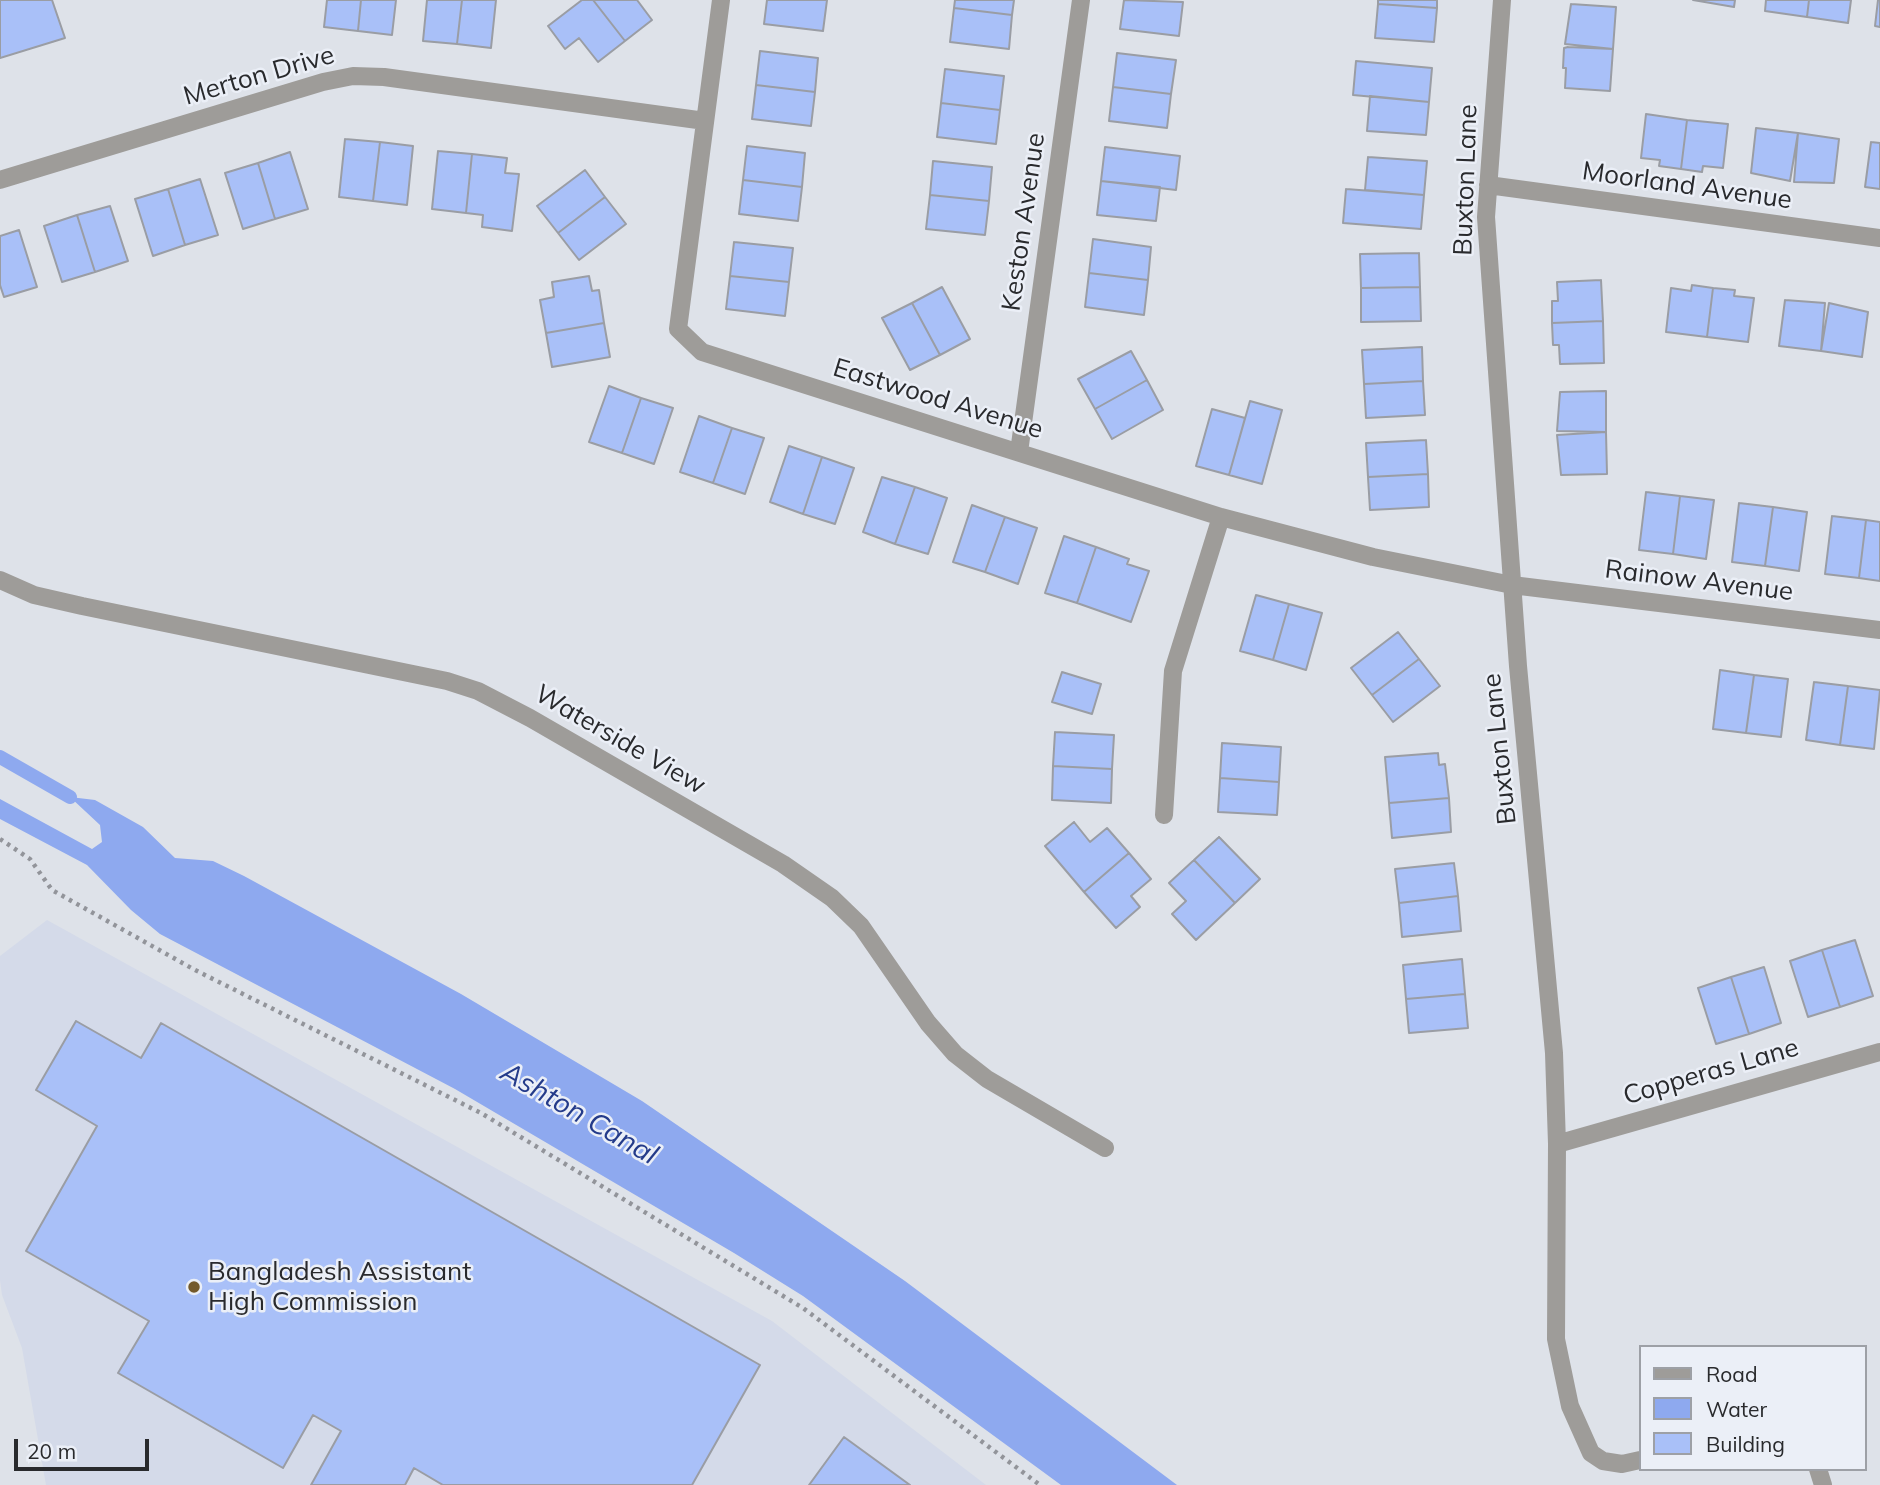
<!DOCTYPE html>
<html>
<head>
<meta charset="utf-8">
<style>
	body { margin:0 }
	#map { position:relative; width:1880px; height:1485px; overflow:hidden; background:#dee2e9; font-family:Mulish,sans-serif }
	canvas { display:block }
	.legend { position:absolute; left:1639px; top:1345px; width:228px; height:126px; box-sizing:border-box; background:#ebeff7; border:2px solid #9da0a6; margin:0; padding:9px 12px; list-style:none; font-size:21px; color:#292a2d }
	.legend li { display:flex; align-items:center; gap:14px; height:35px }
	.legend b { width:35px; border:2px solid #9da0a6 }
	.scale { position:absolute; left:14px; top:1439px; width:135px; height:32px; box-sizing:border-box; border:4px solid #292a2d; border-top:0; padding-left:9px; font-size:21px; line-height:24px; white-space:nowrap; color:#292a2d; -webkit-text-stroke:5px #ebeff7; paint-order:stroke }
</style>
</head>
<body>
<div id="map">
<canvas width="1880" height="1485"></canvas>
<ul class="legend">
<li><b style="height:9px;background:#9e9c99"></b>Road</li>
<li><b style="height:19px;background:#8ea9ef"></b>Water</li>
<li><b style="height:19px;background:#a9c0f8"></b>Building</li>
</ul>
<div class="scale">20 m</div>
</div>
<script>
const ctx = document.querySelector('canvas').getContext('2d');
ctx.lineJoin = 'round';
function fillPath(path, color) {
  ctx.fillStyle = color;
  ctx.fill(path, 'evenodd');
}
function shape(rows) {
  const path = new Path2D();
  for (const r of rows) {
    path.moveTo(r[0], r[1]);
    for (let i = 2; i < r.length; i += 2) path.lineTo(r[i], r[i + 1]);
  }
  return path;
}
function stroke(path, color, width, dash) {
  ctx.strokeStyle = color;
  ctx.lineWidth = width;
  ctx.lineCap = dash ? 'butt' : 'round';
  ctx.setLineDash(dash || []);
  ctx.stroke(path);
}
function drawText(font, color, halo, rows, align = 'center') {
  ctx.font = font + ' Mulish,sans-serif';
  ctx.lineWidth = 5;
  ctx.setLineDash([]);
  ctx.textBaseline = 'middle';
  ctx.strokeStyle = halo;
  ctx.fillStyle = color;
  for (const [text, x, y, turn = 0] of rows) {
    ctx.save();
    ctx.translate(x, y);
    ctx.rotate((+turn || 0) * Math.PI / 180);
    ctx.textAlign = isNaN(turn) ? turn : align;
    if (halo) ctx.strokeText(text, 0, 0);
    ctx.fillText(text, 0, 0);
    ctx.restore();
  }
}
const built = shape([
	[47,920,772,1321,986,1485,46,1485,22,1348,2,1295,0,1280,0,956]
]);
const water = shape([
	[70,797,95,800,143,827,175,858,213,861,244,876,461,994,642,1101,905,1281,1177,1485,1061,1485,803,1296,734,1253,455,1089,160,934,131,910,87,865,0,819,0,799,92,849,102,842,100,825]
]);
const stream = shape([
	[0,757,70,797]
]);
const building = shape([
	[0,0,52,0,65,38,0,58,0,0],
	[327,0,361,0,358,31,324,27,327,0],
	[361,0,396,0,392,35,358,31,361,0],
	[427,0,462,0,457,44,423,41,427,0],
	[462,0,496,0,491,48,457,44,462,0],
	[582,0,593,0,625,41,598,62,579,38,565,49,548,26,582,0],
	[593,0,637,0,652,20,625,41,593,0],
	[767,0,827,0,823,31,764,24,767,0],
	[955,0,1014,0,1012,15,954,8,955,0],
	[1124,0,1183,2,1179,36,1120,29,1124,0],
	[1378,0,1437,0,1437,8,1378,4,1378,0],
	[1693,0,1735,0,1734,7,1693,0],
	[1766,0,1809,0,1807,17,1765,11,1766,0],
	[1809,0,1851,0,1848,23,1807,17,1809,0],
	[1878,0,1880,0,1880,27,1875,26,1878,0],
	[1378,4,1437,8,1434,42,1375,38,1378,4],
	[1571,4,1616,7,1613,49,1565,44,1571,4],
	[954,8,1012,15,1009,49,950,42,954,8],
	[1568,47,1613,49,1610,91,1565,88,1566,68,1563,68,1564,48,1568,47],
	[760,51,818,58,815,92,756,85,760,51],
	[1117,53,1176,60,1171,94,1113,87,1117,53],
	[1356,61,1432,68,1429,102,1353,95,1356,61],
	[945,69,1004,76,1000,110,941,103,945,69],
	[756,85,815,92,811,126,752,119,756,85],
	[1113,87,1171,94,1167,128,1109,121,1113,87],
	[1370,96,1429,102,1426,135,1367,131,1370,96],
	[941,103,1000,110,996,144,937,137,941,103],
	[1646,114,1687,120,1681,169,1659,166,1660,160,1641,158,1646,114],
	[1687,120,1728,124,1723,168,1703,166,1702,172,1681,169,1687,120],
	[1756,128,1798,133,1790,181,1751,173,1756,128],
	[1798,133,1839,139,1834,183,1794,182,1798,133],
	[345,139,380,142,373,201,339,197,345,139],
	[380,142,413,146,407,205,373,201,380,142],
	[1871,142,1880,143,1880,189,1865,187,1871,142],
	[747,146,805,153,802,187,743,180,747,146],
	[1105,147,1180,156,1176,190,1101,181,1105,147],
	[438,151,472,154,466,213,432,209,438,151],
	[290,152,308,209,275,219,258,163,290,152],
	[472,154,507,158,505,173,519,174,512,231,482,227,483,215,466,213,472,154],
	[1368,157,1427,161,1424,195,1365,190,1368,157],
	[933,161,992,167,989,201,930,195,933,161],
	[258,163,275,219,243,229,225,173,258,163],
	[585,170,605,197,558,233,537,206,585,170],
	[200,179,218,235,185,245,168,189,200,179],
	[743,180,802,187,798,221,739,214,743,180],
	[1101,181,1160,187,1156,221,1097,215,1101,181],
	[168,189,185,245,153,256,135,199,168,189],
	[1346,189,1424,195,1421,229,1343,223,1346,189],
	[930,195,989,201,985,235,926,229,930,195],
	[605,197,626,224,579,260,558,233,605,197],
	[110,206,128,261,95,272,77,215,110,206],
	[77,215,95,272,62,282,44,226,77,215],
	[19,230,37,287,4,297,0,285,0,236,19,230],
	[1093,239,1151,247,1148,280,1089,273,1093,239],
	[734,242,793,248,789,282,730,276,734,242],
	[1419,253,1420,287,1361,288,1360,254,1419,253],
	[1089,273,1148,280,1144,315,1085,307,1089,273],
	[589,276,592,291,599,290,604,323,546,333,540,300,554,297,552,282,589,276],
	[730,276,789,282,785,316,726,309,730,276],
	[1601,280,1603,321,1552,323,1552,301,1558,301,1557,282,1601,280],
	[1692,285,1713,288,1707,337,1666,332,1671,288,1691,291,1692,285],
	[942,287,970,339,940,355,912,303,942,287],
	[1420,287,1421,321,1361,322,1361,288,1420,287],
	[1713,288,1735,290,1734,296,1754,298,1748,342,1707,337,1713,288],
	[1785,300,1825,303,1821,351,1779,346,1785,300],
	[912,303,940,355,910,370,882,318,912,303],
	[1829,303,1868,312,1862,357,1821,351,1829,303],
	[1603,321,1604,363,1560,364,1559,345,1553,345,1552,323,1603,321],
	[604,323,610,357,552,367,546,333,604,323],
	[1422,347,1423,381,1364,384,1362,350,1422,347],
	[1131,351,1147,380,1095,409,1078,379,1131,351],
	[1147,380,1163,410,1112,439,1095,409,1147,380],
	[1423,381,1425,415,1366,418,1364,384,1423,381],
	[609,386,641,398,622,453,589,442,609,386],
	[1606,391,1606,432,1557,431,1560,392,1606,391],
	[641,398,673,408,654,464,622,453,641,398],
	[1250,401,1282,410,1262,484,1229,475,1250,401],
	[1212,409,1245,418,1229,475,1196,466,1212,409],
	[699,416,732,428,713,483,680,472,699,416],
	[732,428,764,438,745,494,713,483,732,428],
	[1606,432,1607,474,1561,475,1557,435,1606,432],
	[1426,440,1428,474,1368,477,1366,443,1426,440],
	[789,446,822,457,803,514,770,502,789,446],
	[822,457,854,468,835,524,803,514,822,457],
	[1428,474,1429,507,1370,510,1368,477,1428,474],
	[882,477,915,487,895,544,863,532,882,477],
	[915,487,947,498,928,554,895,544,915,487],
	[1646,492,1680,496,1673,554,1639,550,1646,492],
	[1680,496,1714,500,1706,559,1673,554,1680,496],
	[1739,503,1773,507,1765,566,1732,562,1739,503],
	[972,505,1005,517,985,572,953,562,972,505],
	[1773,507,1807,512,1799,571,1765,566,1773,507],
	[1832,516,1866,520,1859,578,1825,574,1832,516],
	[1005,517,1037,528,1018,584,985,572,1005,517],
	[1866,520,1880,522,1880,581,1859,578,1866,520],
	[1064,536,1096,547,1077,603,1045,593,1064,536],
	[1096,547,1129,559,1127,564,1149,571,1131,622,1077,603,1096,547],
	[1256,595,1289,604,1273,660,1240,651,1256,595],
	[1289,604,1322,613,1306,670,1273,660,1289,604],
	[1398,632,1419,659,1372,695,1351,668,1398,632],
	[1419,659,1440,686,1393,722,1372,695,1419,659],
	[1720,670,1754,675,1746,733,1713,729,1720,670],
	[1062,672,1101,684,1092,714,1052,702,1062,672],
	[1754,675,1788,679,1781,737,1746,733,1754,675],
	[1814,682,1848,686,1840,745,1806,740,1814,682],
	[1848,686,1880,690,1874,749,1840,745,1848,686],
	[1055,732,1114,735,1112,769,1053,766,1055,732],
	[1222,743,1281,747,1279,782,1220,778,1222,743],
	[1438,753,1439,765,1445,764,1449,798,1389,803,1385,757,1438,753],
	[1053,766,1112,769,1111,803,1052,800,1053,766],
	[1220,778,1279,782,1277,815,1218,812,1220,778],
	[1449,798,1451,832,1392,838,1389,803,1449,798],
	[1074,822,1090,842,1107,828,1129,853,1084,892,1045,846,1074,822],
	[1219,837,1260,879,1235,903,1194,860,1219,837],
	[1129,853,1151,879,1131,896,1140,907,1116,928,1084,892,1129,853],
	[1194,860,1235,903,1196,940,1172,914,1186,901,1169,883,1194,860],
	[1454,863,1458,896,1399,903,1395,869,1454,863],
	[1458,896,1461,931,1402,937,1399,903,1458,896],
	[1855,940,1873,996,1840,1007,1822,950,1855,940],
	[1822,950,1840,1007,1808,1017,1790,961,1822,950],
	[1462,959,1465,994,1406,999,1403,965,1462,959],
	[1764,967,1781,1023,1749,1034,1731,977,1764,967],
	[1731,977,1749,1034,1716,1044,1698,988,1731,977],
	[1465,994,1468,1028,1409,1033,1406,999,1465,994],
	[76,1021,141,1058,161,1023,760,1365,692,1485,443,1485,414,1468,405,1485,311,1485,341,1431,313,1415,283,1468,118,1373,149,1321,26,1251,97,1126,36,1090,76,1021],
	[844,1437,910,1485,809,1485,844,1437]
]);
const path = shape([
	[0,839,30,859,52,890,195,970,481,1113,803,1308,1040,1485]
]);
const street = shape([
	[721,0,678,329,702,352,1221,517,1373,557,1512,585,1880,630],
	[1502,0,1486,217,1518,666,1554,1053,1557,1144,1556,1339,1570,1406,1591,1453,1603,1461,1622,1464,1640,1460],
	[0,180,323,82,353,76,384,77,705,121],
	[1488,185,1880,238],
	[1019,452,1081,0],
	[0,580,34,595,82,606,447,681,478,691,530,718,783,864,832,898,861,926,928,1023,955,1054,987,1079,1105,1148],
	[1164,815,1173,671,1221,517],
	[1557,1144,1880,1052],
	[1818,1469,1823,1485]
]);
const markers = [
	[194,1287,7,"#73592b"]
];
const streetNames = [
	["Merton Drive",259,76,-16],
	["Buxton Lane",1466,180,-88],
	["Moorland Avenue",1687,186,8],
	["Keston Avenue",1024,222,-82],
	["Eastwood Avenue",938,399,17],
	["Rainow Avenue",1699,581,7],
	["Waterside View",620,740,30],
	["Buxton Lane",1500,749,-96],
	["Copperas Lane",1711,1072,-16]
];
const poiNames = [
	["Bangladesh Assistant",208,1272],
	["High Commission",208,1302]
];
const waterNames = [
	["Ashton Canal",579,1114,30]
];
fillPath(built, '#d4dae9');
fillPath(water, '#8ea9ef');
stroke(stream, '#8ea9ef', 14);
fillPath(building, '#a9c0f8');
stroke(building, '#9a9da4', 2);
stroke(path, '#92949a', 4.5, [3.5, 5]);
stroke(street, '#9e9c99', 18);
for (const [x, y, r, color] of markers) {
  const dot = new Path2D();
  dot.arc(x, y, r, 0, 2 * Math.PI);
  ctx.fillStyle = color;
  ctx.fill(dot);
  stroke(dot, '#ebeff7', 2.5);
}
drawText('26px', '#292a2d', '#ebeff7', streetNames);
drawText('26px', '#292a2d', '#ebeff7', poiNames, 'left');
drawText('italic 28px', '#243b8a', '#ebeff7', waterNames);
</script>
</body>
</html>
